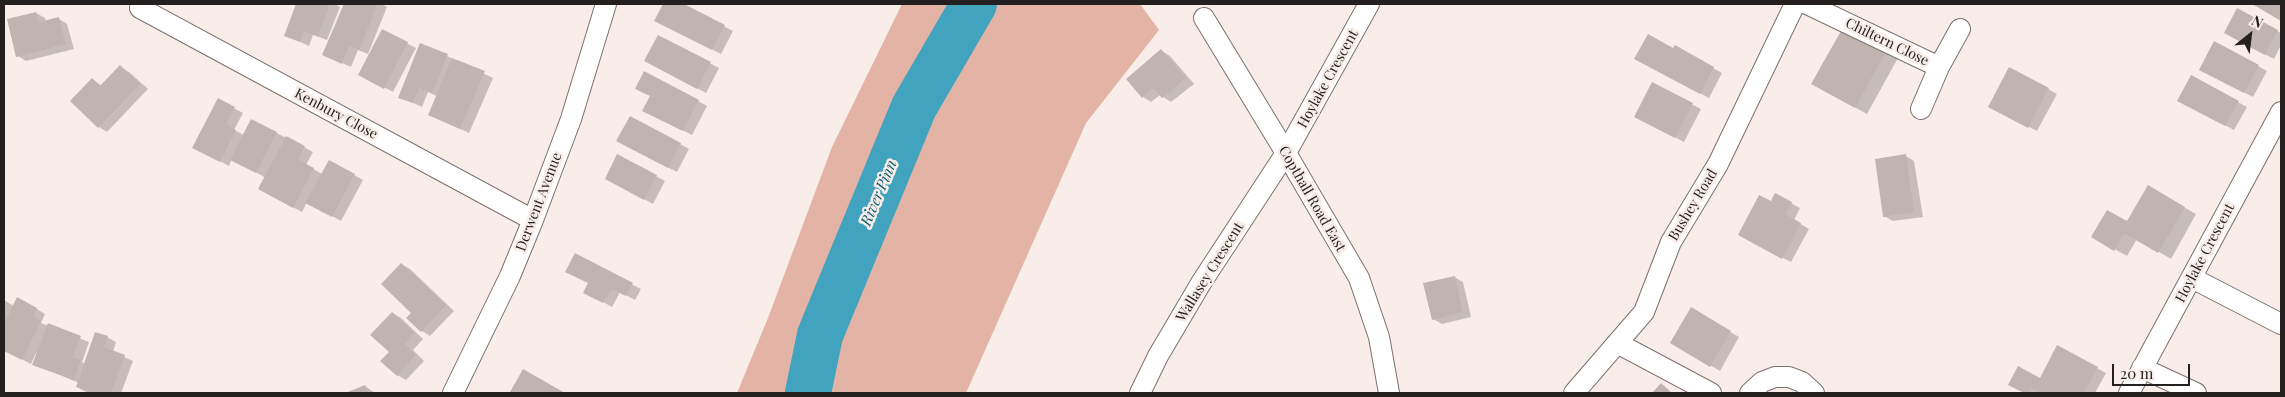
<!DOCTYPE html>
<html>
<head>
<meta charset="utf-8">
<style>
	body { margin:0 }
	#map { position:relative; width:2285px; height:397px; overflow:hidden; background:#f8ede9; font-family:"Playfair Display",serif }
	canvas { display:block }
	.frame { position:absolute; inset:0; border:5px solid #24201f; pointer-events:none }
	.north { position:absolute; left:2225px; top:10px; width:50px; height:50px; -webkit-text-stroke:4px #f8ede9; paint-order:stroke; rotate:29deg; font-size:14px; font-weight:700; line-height:20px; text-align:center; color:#24201f }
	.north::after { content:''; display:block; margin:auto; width:18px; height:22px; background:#24201f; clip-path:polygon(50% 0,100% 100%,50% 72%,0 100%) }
	.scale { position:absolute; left:2112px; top:364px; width:78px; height:22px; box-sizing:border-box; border:2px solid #24201f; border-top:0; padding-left:6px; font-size:15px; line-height:18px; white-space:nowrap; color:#24201f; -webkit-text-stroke:4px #f8ede9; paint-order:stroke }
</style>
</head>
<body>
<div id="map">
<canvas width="2285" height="397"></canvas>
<div class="frame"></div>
<div class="north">N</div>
<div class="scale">20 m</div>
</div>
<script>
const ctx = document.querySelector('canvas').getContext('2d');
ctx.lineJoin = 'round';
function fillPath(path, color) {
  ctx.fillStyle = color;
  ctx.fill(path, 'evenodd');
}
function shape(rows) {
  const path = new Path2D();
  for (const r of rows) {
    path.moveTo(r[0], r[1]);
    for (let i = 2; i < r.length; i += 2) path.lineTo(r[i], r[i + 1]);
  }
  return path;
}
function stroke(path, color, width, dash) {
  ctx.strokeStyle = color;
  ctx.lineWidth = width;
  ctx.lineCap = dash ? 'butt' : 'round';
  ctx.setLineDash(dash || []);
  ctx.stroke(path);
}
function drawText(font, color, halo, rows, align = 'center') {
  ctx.font = font + ' "Playfair Display",serif';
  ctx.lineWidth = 5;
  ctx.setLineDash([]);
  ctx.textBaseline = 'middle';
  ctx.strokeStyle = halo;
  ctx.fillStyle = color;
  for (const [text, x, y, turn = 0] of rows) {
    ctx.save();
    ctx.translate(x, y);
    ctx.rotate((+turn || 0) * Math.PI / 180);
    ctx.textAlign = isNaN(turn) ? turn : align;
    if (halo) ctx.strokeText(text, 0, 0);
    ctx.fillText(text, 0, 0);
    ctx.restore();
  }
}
const green = shape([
	[902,4,1140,4,1159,30,1086,123,966,393,737,393,768,318,832,147]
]);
const shadow = shape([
	[298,4,335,4,340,7,327,40,313,35,309,46,285,35],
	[344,4,382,4,387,7,368,54,358,50,351,67,324,55],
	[665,4,682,4,733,31,721,54,656,21],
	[2238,10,2281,33,2281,45,2274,59,2234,38],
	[36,13,45,18,46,22,59,19,67,24,74,49,26,61,18,56],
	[1845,26,1899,56,1867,114,1813,84],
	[383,31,416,48,393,92,369,79],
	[658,36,719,68,706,93,654,65],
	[1675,47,1722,73,1709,98,1644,63],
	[1162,51,1170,56,1194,84,1171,102,1160,95,1151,102,1143,97],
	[447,56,493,78,469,133,429,115,437,96,428,92,422,107,400,97],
	[2258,66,2267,71,2253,97,2209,74],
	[120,67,129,72,148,89,107,132,99,127,92,79,102,86],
	[2192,77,2247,107,2234,130,2187,105],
	[1652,84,1701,109,1684,142,1644,121],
	[2048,89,2057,94,2037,131,1999,111],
	[219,100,243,113,234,130,244,135,252,120,313,152,306,165,322,174,329,161,363,180,341,221,307,202,302,212,268,194,266,178,232,159,229,166,203,152],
	[698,101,707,106,692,135,653,115],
	[680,144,689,149,677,172,626,146],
	[618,156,665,181,653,204,615,183],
	[1906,156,1914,161,1923,217,1893,221,1884,216],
	[2148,187,2196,214,2171,259,2137,239,2127,256,2093,237,2128,223],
	[1776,195,1800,208,1794,220,1809,229,1791,262,1748,240],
	[575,255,641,289,635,300,620,292,612,307,585,292,590,283],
	[401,264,410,269,454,311,430,336,422,331],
	[1454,277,1463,282,1471,317,1442,324,1433,319],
	[4,300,14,306,37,309,45,314,41,323,89,342,82,362,85,364,107,337,116,342,113,352,133,361,121,393,86,392,77,387,79,383,34,364,38,353,36,353,31,364,4,350],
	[1691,309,1739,337,1720,371,1671,342],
	[392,313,401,318,423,339,413,350,424,361,406,380,397,375],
	[2057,347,2106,373,2095,393,2026,393,2010,384,2041,379],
	[365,386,375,393,348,393]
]);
const river = shape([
	[808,393,820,335,914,107,974,4]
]);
const building = shape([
	[296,4,330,4,318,36,304,31,300,42,284,36],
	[344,4,378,4,359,50,349,46,342,64,322,55],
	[663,4,684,4,725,25,712,50,654,21],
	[2252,4,2281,4,2281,21],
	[2237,8,2278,30,2265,55,2224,33],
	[36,12,39,22,59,17,66,44,16,57,7,19],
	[1845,24,1888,48,1855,108,1811,84],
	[382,29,408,42,384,89,358,75],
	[1648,34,1673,48,1675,45,1714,67,1700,94,1634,59],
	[658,35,711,62,697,89,644,61],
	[2214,41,2259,65,2244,93,2199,70],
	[420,43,448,54,432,93,419,88,413,103,398,98],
	[1161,49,1186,78,1162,98,1153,88,1142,98,1126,79],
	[452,58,485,71,460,129,428,115],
	[120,65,140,84,98,128,70,101,92,78,100,86],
	[2009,67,2049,88,2028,128,1988,107],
	[644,71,699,100,683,131,642,111,650,96,635,89],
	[2191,75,2239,101,2225,126,2177,101],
	[1652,82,1693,103,1675,138,1634,117],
	[218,98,235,107,226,124,236,130,220,162,192,148],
	[630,116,681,143,668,168,616,141],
	[251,119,277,132,256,173,230,160],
	[286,136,305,146,298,160,314,168,293,208,258,189],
	[617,154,657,175,644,200,605,179],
	[1906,154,1914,212,1883,217,1875,159],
	[329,160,355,174,332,217,305,203],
	[2148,185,2185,207,2158,253,2124,233,2114,251,2091,237,2107,210,2127,221],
	[1775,193,1792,202,1785,214,1801,223,1782,259,1738,235,1759,195,1771,201],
	[575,253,633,283,626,296,611,289,603,303,583,293,588,283,565,272],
	[401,263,446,305,421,332,406,318,411,313,381,284],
	[1455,276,1463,312,1432,320,1423,283],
	[17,297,37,308,33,317,41,321,22,360,4,351,4,324],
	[1691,307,1731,331,1710,367,1670,343],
	[392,312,415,333,405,344,416,355,397,376,380,361,389,352,370,335],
	[48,323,81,336,73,357,81,360,74,380,32,365],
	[95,332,108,336,104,347,125,355,111,393,93,393,76,387],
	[2057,345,2098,367,2084,393,2040,393,2030,388,2028,393,2024,393,2008,385,2018,366,2040,378],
	[523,369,565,393,512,393,510,392],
	[1661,383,1672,393,1652,393],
	[365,385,369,393,345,393]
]);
const street = shape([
	[1807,4,1939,67],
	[140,8,533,220],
	[1204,18,1286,153,1359,278,1379,337,1389,393],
	[1921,109,1939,67,1960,29],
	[2192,278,2281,324],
	[1617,343,1711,393],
	[2142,368,2196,393],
	[453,393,510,276,533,220,571,119,606,4],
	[1140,393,1158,356,1201,283,1286,153,1369,4],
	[1574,393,1644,312,1671,242,1718,164,1795,4],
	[1750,393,1762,382,1775,377,1789,377,1802,382,1814,393],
	[2129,393,2281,112]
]);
const streetNames = [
	["Chiltern Close",1887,42,26],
	["Hoylake Crescent",1328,79,-61],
	["Kenbury Close",336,114,28],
	["Copthall Road East",1312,199,60],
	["Derwent Avenue",539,202,-69],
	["Bushey Road",1693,205,-59],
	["Hoylake Crescent",2205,253,-62],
	["Wallasey Crescent",1210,272,-58]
];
const waterNames = [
	["River Pinn",879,193,-67]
];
fillPath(green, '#e3b3a5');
fillPath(shadow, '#0003');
stroke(river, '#42a3be', 46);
fillPath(building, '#bfb4b0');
stroke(street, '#7b716e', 22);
stroke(street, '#fff', 20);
drawText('14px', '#24201f', '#f8ede9', streetNames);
drawText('italic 15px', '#0c5d70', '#f8ede9', waterNames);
</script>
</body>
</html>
